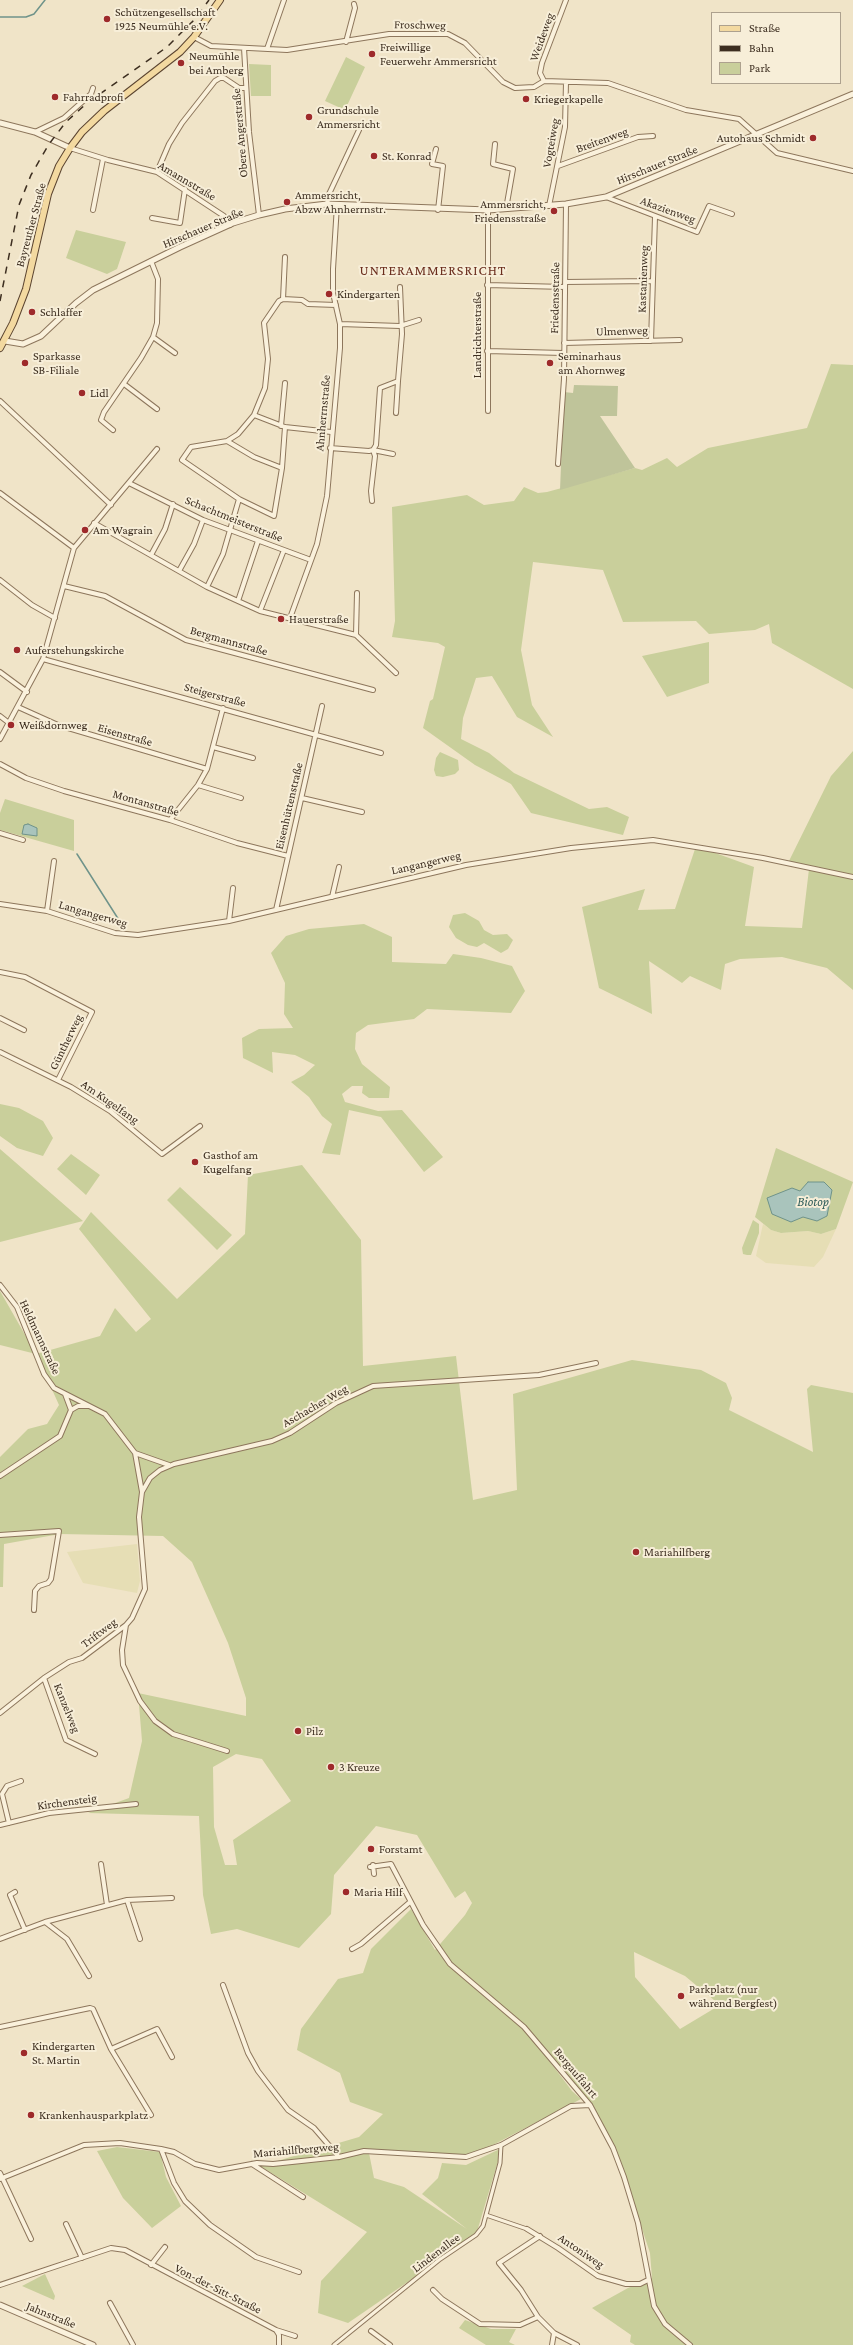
<!DOCTYPE html>
<html>
<head>
<meta charset="utf-8">
<style>
	body { margin:0 }
	#map { position:relative; width:853px; height:2345px; overflow:hidden; background:#f0e4c8; font-family:"Crimson Pro",serif }
	canvas { display:block }
	.legend { position:absolute; left:711px; top:12px; width:130px; height:72px; box-sizing:border-box; background:#f7eed8; border:1px solid #ada18e; margin:0; padding:5px 7px; list-style:none; font-size:12px; color:#3d2e20 }
	.legend li { display:flex; align-items:center; gap:8px; height:20px }
	.legend b { width:20px; border:1px solid #ada18e }
</style>
</head>
<body>
<div id="map">
<canvas width="853" height="2345"></canvas>
<ul class="legend">
<li><b style="height:5px;background:#f3d9a0"></b>Straße</li>
<li><b style="height:5px;background:#3d2e20"></b>Bahn</li>
<li><b style="height:11px;background:#c9cf9b"></b>Park</li>
</ul>
</div>
<script>
const ctx = document.querySelector('canvas').getContext('2d');
ctx.lineJoin = 'round';
function fillPath(path, color) {
  ctx.fillStyle = color;
  ctx.fill(path, 'evenodd');
}
function shape(rows) {
  const path = new Path2D();
  for (const r of rows) {
    path.moveTo(r[0], r[1]);
    for (let i = 2; i < r.length; i += 2) path.lineTo(r[i], r[i + 1]);
  }
  return path;
}
function stroke(path, color, width, dash) {
  ctx.strokeStyle = color;
  ctx.lineWidth = width;
  ctx.lineCap = dash ? 'butt' : 'round';
  ctx.setLineDash(dash || []);
  ctx.stroke(path);
}
function drawText(font, color, halo, rows, align = 'center') {
  ctx.font = font + ' "Crimson Pro",serif';
  ctx.lineWidth = 4;
  ctx.setLineDash([]);
  ctx.textBaseline = 'middle';
  ctx.strokeStyle = halo;
  ctx.fillStyle = color;
  for (const [text, x, y, turn = 0] of rows) {
    ctx.save();
    ctx.translate(x, y);
    ctx.rotate((+turn || 0) * Math.PI / 180);
    ctx.textAlign = isNaN(turn) ? turn : align;
    if (halo) ctx.strokeText(text, 0, 0);
    ctx.fillText(text, 0, 0);
    ctx.restore();
  }
}
const farmland = shape([
	[763,1224,771,1230,781,1233,808,1231,821,1234,836,1229,823,1257,814,1267,766,1263,756,1256],
	[137,1544,140,1581,137,1593,83,1583,67,1552]
]);
const green = shape([
	[346,57,365,67,345,110,325,101],
	[249,64,271,65,271,96,251,96],
	[76,230,126,242,117,269,107,274,66,258],
	[831,364,853,365,853,689,772,643,769,624,755,630,709,634,696,621,623,622,603,570,533,562,521,650,532,705,553,737,517,717,492,676,476,678,463,718,461,739,489,753,514,773,589,809,607,807,629,817,623,835,531,813,511,784,475,765,423,728,430,701,433,699,445,647,438,643,392,637,395,621,392,507,467,495,484,505,514,501,524,487,538,493,547,492,635,468,642,470,667,458,677,467,708,448,807,428],
	[709,642,709,683,667,697,642,656],
	[853,751,853,990,827,968,782,957,740,959,725,964,721,990,690,976,682,983,649,961,652,1014,599,988,582,907,645,889,638,910,675,909,696,846,754,867,745,926,802,928,809,869,788,863,831,776],
	[440,752,458,760,459,770,455,774,443,777,436,776,434,770,436,758],
	[5,799,74,820,74,851,0,830,0,813],
	[465,913,479,921,484,930,493,935,507,934,513,940,508,949,501,953,484,943,477,947,468,945,456,938,449,927,453,915],
	[364,924,392,937,392,962,446,964,453,954,481,958,512,966,525,991,511,1013,427,1009,414,1019,368,1025,356,1033,355,1049,362,1064,390,1087,389,1098,369,1098,362,1093,363,1086,352,1086,342,1094,345,1102,378,1111,402,1110,443,1157,424,1172,381,1117,349,1110,340,1155,322,1153,332,1124,322,1116,309,1097,291,1082,304,1075,315,1065,295,1055,272,1052,273,1073,243,1058,242,1038,259,1029,293,1028,284,1014,285,983,271,953,286,936,309,929],
	[0,1104,19,1108,43,1121,53,1138,43,1156,17,1148,0,1136],
	[776,1148,853,1182,836,1229,821,1234,808,1231,781,1233,771,1230,755,1217],
	[0,1149,83,1221,0,1242],
	[71,1154,100,1175,86,1195,57,1169],
	[302,1165,361,1240,363,1366,456,1356,473,1500,517,1490,513,1394,632,1360,701,1370,726,1383,732,1398,729,1410,813,1452,807,1389,811,1385,853,1393,853,2345,635,2345,630,2342,631,2335,592,2308,628,2288,652,2278,650,2253,616,2150,591,2102,529,2034,572,2091,581,2099,468,2158,369,2153,374,2178,404,2187,467,2229,422,2194,438,2178,442,2163,466,2165,502,2148,476,2235,348,2323,318,2313,321,2281,367,2232,260,2166,359,2137,383,2114,350,2102,340,2073,297,2050,301,2029,338,1979,363,1973,371,1949,411,1909,435,1950,465,1915,472,1903,465,1891,455,1898,417,1835,376,1826,334,1875,331,1914,299,1948,237,1929,211,1934,203,1895,199,1816,88,1813,129,1798,142,1741,138,1693,246,1716,246,1698,228,1643,192,1562,163,1536,60,1534,4,1544,3,1587,0,1587,0,1457,28,1429,47,1424,59,1405,36,1354,0,1345,0,1291,36,1354,100,1336,115,1308,136,1332,151,1319,79,1229,91,1212,177,1299,245,1234,248,1175],
	[236,1754,262,1759,291,1801,233,1840,237,1865,225,1865,214,1827,213,1767],
	[634,1952,685,1976,720,2005,680,2029,635,1977],
	[180,1187,232,1235,217,1250,167,1200],
	[753,1220,759,1224,759,1233,751,1255,747,1255,743,1254,742,1248],
	[117,2147,160,2152,166,2177,181,2206,152,2228,123,2198,97,2151],
	[45,2274,55,2296,54,2300,22,2286],
	[465,2320,491,2329,516,2329,509,2342,515,2345,486,2345,459,2328]
]);
const cemetery = shape([
	[574,385,618,386,617,416,600,416,635,468,560,490,564,392,573,393]
]);
const water = shape([
	[28,824,37,828,37,836,22,834,24,825,28,824],
	[808,1182,824,1182,832,1190,827,1216,817,1221,803,1217,791,1222,772,1214,767,1198,792,1188,800,1191,808,1182]
]);
const stream = shape([
	[0,17,26,17,34,14,45,0],
	[77,854,124,928]
]);
const pedestrian = shape([
	[486,2215,527,2229],
	[334,2345,439,2260,476,2235,483,2226,500,2163,501,2145]
]);
const minor = shape([
	[194,37,211,46,287,50,389,34,448,34,465,43,503,82,515,88,534,87,544,81],
	[346,42,355,8,354,4],
	[244,48,249,132,259,215],
	[267,49,284,0],
	[544,81,608,83,686,110,739,119,777,153,853,171],
	[544,81,540,73,542,63,566,0],
	[35,132,64,118,91,94,93,88],
	[495,144,493,164,513,169,506,209],
	[70,148,108,160,157,172,224,216,230,225],
	[436,149,432,164,443,166,438,210],
	[558,166,638,137,653,136],
	[157,172,169,144,182,123,215,81,220,78,224,78,239,88,246,88],
	[606,197,697,232,709,206,732,214],
	[327,204,329,194,359,130],
	[549,206,565,127,566,82],
	[93,210,103,159],
	[152,218,180,223,185,189],
	[565,282,652,281],
	[487,285,565,287],
	[283,299,285,257],
	[340,324,400,326,419,320],
	[153,337,175,353],
	[651,341,655,217],
	[564,343,680,340],
	[487,351,563,353],
	[124,384,157,409],
	[0,401,111,505],
	[488,411,488,210],
	[396,413,398,381],
	[254,415,285,427,331,432],
	[281,426,285,383],
	[113,430,101,420,104,412,141,358,153,337,157,323,158,279,151,261],
	[227,441,238,434,254,415,265,388,268,359,264,323,279,301,283,299,302,300,308,304,336,305],
	[330,448,369,451,373,450,376,445,380,388,398,381,402,334,400,287],
	[373,450,393,454],
	[558,464,564,379,566,204],
	[282,468,285,427],
	[129,483,203,520,311,560],
	[0,493,74,548],
	[372,501,371,491,375,456,373,450],
	[94,523,207,587,260,611,356,635,396,673],
	[151,555,165,529,173,504],
	[179,571,194,544,203,520],
	[0,580,32,605,55,618],
	[64,586,105,596,186,640,373,690],
	[207,587,223,554,239,499,182,460,191,447,227,441,254,457,282,468,274,516,239,499],
	[238,601,258,541],
	[260,611,284,550],
	[290,618,317,544,327,496,340,348,340,324,333,293,333,269,337,205],
	[356,635,357,593],
	[43,659,381,753],
	[0,672,27,692],
	[18,707,58,725,207,769],
	[0,716,9,723],
	[0,739,43,659,74,548,157,449],
	[213,747,253,758],
	[0,764,26,778,64,791,170,820,237,843,288,856],
	[198,785,241,798],
	[302,798,362,812],
	[170,820,198,785,207,769,223,708],
	[0,833,23,840],
	[332,897,339,867],
	[0,904,47,911,115,933,138,935,229,921,466,865,571,848,653,840,763,858,853,877],
	[276,910,322,706],
	[47,911,54,861],
	[229,921,233,888],
	[0,972,25,977,92,1012,58,1080],
	[0,1018,24,1030],
	[0,1052,71,1087,110,1111,162,1154,200,1126],
	[0,1285,17,1307,44,1374,54,1388,105,1414,135,1453,169,1465],
	[71,1410,78,1406,88,1406],
	[135,1453,142,1492],
	[0,1476,60,1436,71,1410,65,1394],
	[0,1535,59,1531,51,1579,48,1583,39,1586,35,1591,34,1610],
	[126,1625,122,1650,123,1665,140,1701,155,1721,173,1734,227,1751],
	[44,1678,66,1740,95,1754],
	[0,1713,44,1678,69,1662,82,1658,126,1625,132,1618,145,1589,139,1517,142,1492,150,1478,160,1470,174,1464,272,1441,290,1433,336,1403,373,1386,539,1375,596,1363],
	[9,1823,2,1794,7,1786,21,1781],
	[0,1825,49,1813,136,1804],
	[101,1864,107,1905],
	[373,1865,374,1874],
	[370,1867,391,1864,423,1925,450,1964,524,2027,590,2105,613,2148,624,2177,638,2223,654,2306,665,2324,690,2345],
	[15,1892,10,1895,25,1930],
	[127,1900,140,1939],
	[45,1922,127,1900,172,1898],
	[0,1939,45,1922,67,1939,89,1976],
	[352,1949,361,1944,410,1902],
	[223,1985,248,2053,258,2071,288,2110,314,2128,339,2157],
	[0,2027,90,2008,93,2009,111,2049,151,2115],
	[111,2049,157,2029,172,2057],
	[161,2149,174,2183,185,2201,210,2225,256,2257,299,2272],
	[252,2164,303,2197],
	[0,2173,31,2239],
	[0,2179,84,2145,120,2143,161,2149,174,2152,195,2164,219,2170,257,2163,273,2164,339,2157,364,2151,466,2157,501,2145,571,2106,590,2105],
	[66,2224,82,2258],
	[527,2229,558,2248,598,2276,626,2284,640,2284,648,2280],
	[540,2236,499,2263,521,2290,538,2317,554,2333,577,2345],
	[151,2265,165,2247],
	[0,2285,111,2248,125,2250,276,2330,295,2336],
	[433,2290,442,2299,480,2324,520,2325,538,2317],
	[110,2303,133,2345],
	[276,2330,279,2335,279,2345],
	[371,2331,390,2345],
	[552,2345,554,2333]
]);
const tertiary = shape([
	[0,123,35,132,70,148],
	[5,341,23,344,41,336,76,303,93,290,180,247,233,223,259,215,285,209,327,204,488,210,566,204,606,197,853,94],
	[0,2305,93,2345]
]);
const primary = shape([
	[0,348,13,323,26,289,48,194,59,166,70,148,82,132,104,111,180,52,194,37,220,0]
]);
const rail = shape([
	[0,301,19,205,31,175,49,144,66,122,87,103,167,47,195,19,209,0]
]);
const markers = [
	[107,19,4,"#9e2a2b"],
	[372,54,4,"#9e2a2b"],
	[181,63,4,"#9e2a2b"],
	[55,97,4,"#9e2a2b"],
	[526,99,4,"#9e2a2b"],
	[309,117,4,"#9e2a2b"],
	[813,138,4,"#9e2a2b"],
	[374,156,4,"#9e2a2b"],
	[287,202,4,"#9e2a2b"],
	[554,211,4,"#9e2a2b"],
	[329,294,4,"#9e2a2b"],
	[32,312,4,"#9e2a2b"],
	[25,363,4,"#9e2a2b"],
	[550,363,4,"#9e2a2b"],
	[82,393,4,"#9e2a2b"],
	[85,530,4,"#9e2a2b"],
	[281,619,4,"#9e2a2b"],
	[17,650,4,"#9e2a2b"],
	[11,725,4,"#9e2a2b"],
	[195,1162,4,"#9e2a2b"],
	[636,1552,4,"#9e2a2b"],
	[298,1731,4,"#9e2a2b"],
	[331,1767,4,"#9e2a2b"],
	[371,1849,4,"#9e2a2b"],
	[346,1892,4,"#9e2a2b"],
	[681,1996,4,"#9e2a2b"],
	[24,2053,4,"#9e2a2b"],
	[31,2115,4,"#9e2a2b"]
];
const poiNames = [
	["Schützengesellschaft",115,12],
	["1925 Neumühle e.V.",115,26],
	["Freiwillige",380,47],
	["Feuerwehr Ammersricht",380,61],
	["Neumühle",189,56],
	["bei Amberg",189,70],
	["Fahrradprofi",63,97],
	["Kriegerkapelle",534,99],
	["Grundschule",317,110],
	["Ammersricht",317,124],
	["Autohaus Schmidt",805,138,"right"],
	["St. Konrad",382,156],
	["Ammersricht,",295,195],
	["Abzw Ahnherrnstr.",295,209],
	["Ammersricht,",546,204,"right"],
	["Friedensstraße",546,218,"right"],
	["Kindergarten",337,294],
	["Schlaffer",40,312],
	["Sparkasse",33,356],
	["SB-Filiale",33,370],
	["Seminarhaus",558,356],
	["am Ahornweg",558,370],
	["Lidl",90,393],
	["Am Wagrain",93,530],
	["Hauerstraße",289,619],
	["Auferstehungskirche",25,650],
	["Weißdornweg",19,725],
	["Gasthof am",203,1155],
	["Kugelfang",203,1169],
	["Mariahilfberg",644,1552],
	["Pilz",306,1731],
	["3 Kreuze",339,1767],
	["Forstamt",379,1849],
	["Maria Hilf",354,1892],
	["Parkplatz (nur",689,1989],
	["während Bergfest)",689,2003],
	["Kindergarten",32,2046],
	["St. Martin",32,2060],
	["Krankenhausparkplatz",39,2115]
];
const streetNames = [
	["Froschweg",420,25,1],
	["Weideweg",542,37,-70],
	["Obere Angerstraße",240,133,-95],
	["Breitenweg",602,140,-20],
	["Vogteiweg",551,143,-80],
	["Hirschauer Straße",657,165,-22],
	["Amannstraße",187,181,31],
	["Akazienweg",668,210,20],
	["Bayreuther Straße",31,225,-75],
	["Hirschauer Straße",203,228,-23],
	["Kastanienweg",643,279,-88],
	["Friedensstraße",555,298,-89],
	["Ulmenweg",622,331,-2],
	["Landrichterstraße",477,335,-90],
	["Ahnherrnstraße",323,413,-85],
	["Schachtmeisterstraße",234,519,22],
	["Bergmannstraße",229,641,16],
	["Steigerstraße",215,695,15],
	["Eisenstraße",125,735,16],
	["Montanstraße",146,803,16],
	["Eisenhüttenstraße",289,806,-77],
	["Langangerweg",426,863,-13],
	["Langangerweg",93,914,16],
	["Güntherweg",66,1042,-64],
	["Am Kugelfang",110,1102,35],
	["Heldmannstraße",40,1337,65],
	["Aschacher Weg",315,1406,-30],
	["Triftweg",99,1633,-37],
	["Kanzelweg",67,1708,68],
	["Kirchensteig",67,1802,-8],
	["Bergauffahrt",576,2073,50],
	["Mariahilfbergweg",296,2150,-5],
	["Antoniweg",581,2251,34],
	["Lindenallee",436,2253,-37],
	["Von-der-Sitt-Straße",218,2289,27],
	["Jahnstraße",51,2315,22]
];
const waterNames = [
	["Biotop",813,1202]
];
const quarterNames = [
	["UNTERAMMERSRICHT",433,271]
];
fillPath(farmland, '#e6deb5');
fillPath(green, '#c9cf9b');
fillPath(cemetery, '#bfc49a');
fillPath(water, '#a9c4bc');
stroke(water, '#6f938a', 1);
stroke(stream, '#6f938a', 1.5);
stroke(pedestrian, '#8d765c', 5);
stroke(minor, '#8d765c', 6);
stroke(tertiary, '#8d765c', 7);
stroke(primary, '#5b4430', 8);
stroke(pedestrian, '#faf1dc', 3);
stroke(minor, '#faf1dc', 4);
stroke(tertiary, '#faf1dc', 5);
stroke(primary, '#f3d9a0', 6);
stroke(rail, '#3d2e20', 1.5, [7, 7]);
for (const [x, y, r, color] of markers) {
  const dot = new Path2D();
  dot.arc(x, y, r, 0, 2 * Math.PI);
  ctx.fillStyle = color;
  ctx.fill(dot);
  stroke(dot, '#f7eed8', 1.5);
}
drawText('12px', '#3d2e20', '#f7eed8', poiNames, 'left');
drawText('12px', '#3d2e20', '#f7eed8', streetNames);
drawText('italic 13px', '#2f5d5a', '#f7eed8', waterNames);
ctx.letterSpacing = '1px';
drawText('14px', '#6b2e1e', '#f7eed8', quarterNames);
ctx.letterSpacing = '0px';
</script>
</body>
</html>
